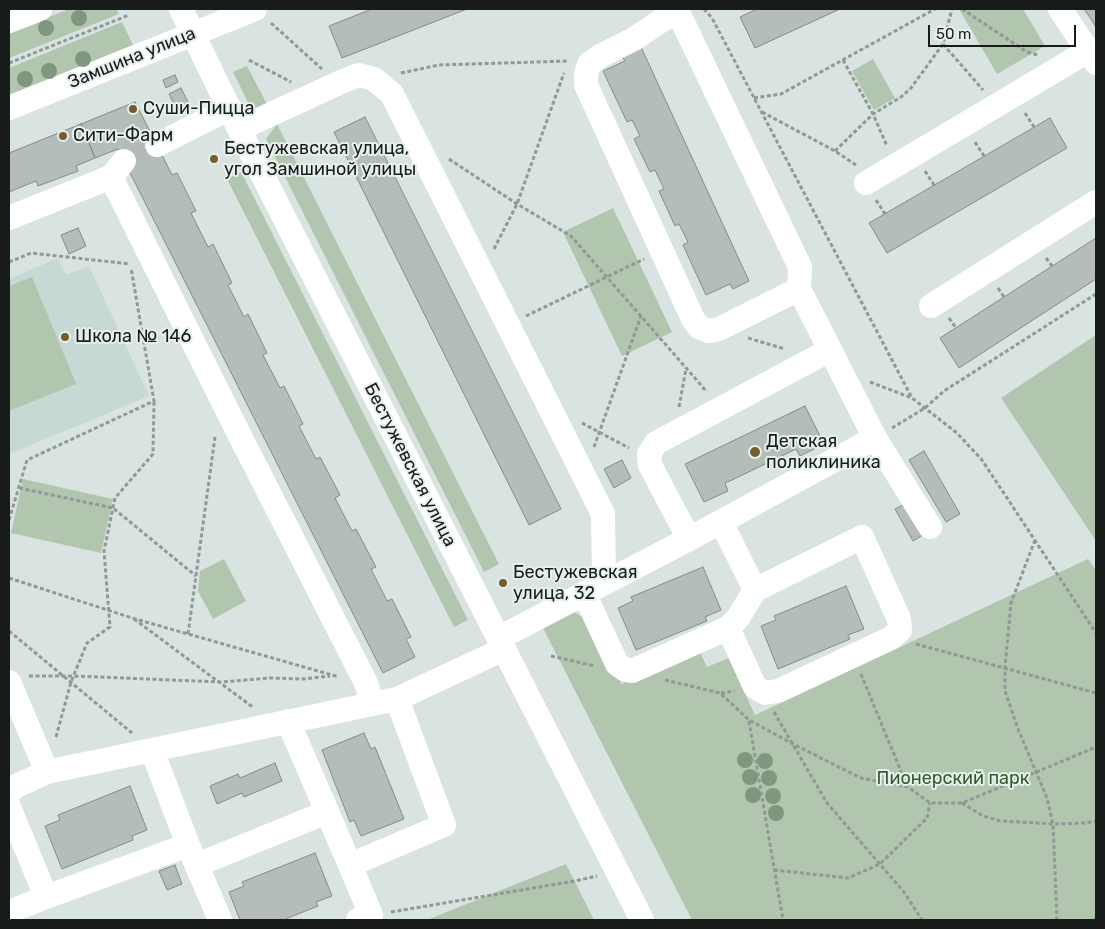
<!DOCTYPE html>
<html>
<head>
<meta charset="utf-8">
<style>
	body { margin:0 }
	#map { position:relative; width:1105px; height:929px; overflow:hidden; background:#d9e3e1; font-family:Rubik,sans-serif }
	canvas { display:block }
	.frame { position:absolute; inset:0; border:10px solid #171b1a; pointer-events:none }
	.scale { position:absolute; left:928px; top:25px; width:148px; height:22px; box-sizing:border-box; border:2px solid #171b1a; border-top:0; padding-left:6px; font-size:15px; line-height:18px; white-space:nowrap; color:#171b1a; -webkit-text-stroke:4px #e6f1ee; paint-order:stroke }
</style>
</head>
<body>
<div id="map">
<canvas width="1105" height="929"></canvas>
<div class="frame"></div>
<div class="scale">50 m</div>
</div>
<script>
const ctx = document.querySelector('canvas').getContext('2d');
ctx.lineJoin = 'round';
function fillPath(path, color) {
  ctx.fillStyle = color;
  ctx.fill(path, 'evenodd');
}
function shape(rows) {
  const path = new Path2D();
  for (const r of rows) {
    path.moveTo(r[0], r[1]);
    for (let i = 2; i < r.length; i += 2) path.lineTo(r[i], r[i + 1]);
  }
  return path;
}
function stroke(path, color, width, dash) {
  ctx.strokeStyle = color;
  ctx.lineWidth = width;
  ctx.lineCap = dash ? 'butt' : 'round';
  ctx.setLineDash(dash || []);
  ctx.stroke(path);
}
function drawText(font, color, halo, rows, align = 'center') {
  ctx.font = font + ' Rubik,sans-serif';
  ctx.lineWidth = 4;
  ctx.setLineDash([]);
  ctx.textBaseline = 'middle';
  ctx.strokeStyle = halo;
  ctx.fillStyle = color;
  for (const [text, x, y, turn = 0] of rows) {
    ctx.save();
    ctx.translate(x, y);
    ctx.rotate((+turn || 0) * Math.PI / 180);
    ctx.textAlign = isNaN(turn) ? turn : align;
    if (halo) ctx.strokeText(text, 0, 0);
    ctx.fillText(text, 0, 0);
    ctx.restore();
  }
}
const built = shape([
	[58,258,66,275,89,266,149,396,9,454,9,279]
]);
const green = shape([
	[69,9,116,9,119,14,9,58,9,33],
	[959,9,1023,9,1045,46,997,74],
	[122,22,133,45,9,95,9,68],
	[873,59,895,98,874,110,852,71],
	[247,66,270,110,252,110,233,72],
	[277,124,499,564,484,572,266,139],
	[241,172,468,620,454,627,227,179],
	[613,208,672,332,622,356,563,232],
	[32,277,76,384,9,411,9,286],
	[1096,335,1096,541,1001,398],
	[23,479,113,499,101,553,11,533],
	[224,559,246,601,213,619,198,591,200,571],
	[1088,559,1096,570,1096,920,692,920,540,622,574,612,584,618,593,628,622,684,698,648,707,667,729,658,755,715],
	[566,864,594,920,427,920]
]);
const building = shape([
	[372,9,467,9,342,58,329,26,372,9],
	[757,9,840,9,755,48,740,17,757,9],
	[1084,9,1096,9,1096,27,1089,16,1084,9],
	[641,47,749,281,733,289,730,284,706,295,683,245,688,242,679,224,675,226,659,191,664,189,655,170,650,172,634,139,640,136,632,120,627,122,603,71,625,61,622,56,641,47],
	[175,75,178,82,166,88,163,80,175,75],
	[181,88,191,108,179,114,169,94,181,88],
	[135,102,157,145,124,161,118,149,95,158,81,124,135,102],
	[365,117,561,509,529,525,334,132,365,117],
	[1050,118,1067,148,887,253,869,223,1050,118],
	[81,124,95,158,76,166,78,171,38,186,36,181,9,192,9,153,81,124],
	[157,145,172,175,177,173,196,211,191,213,208,247,213,244,232,283,228,285,244,317,248,314,267,353,263,355,280,388,284,386,303,424,299,426,316,459,320,457,340,495,335,498,352,531,356,529,376,567,371,569,387,601,392,599,411,637,406,639,415,657,383,673,124,161,157,145],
	[78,228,86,246,69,254,61,235,78,228],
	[1096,238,1096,279,959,368,940,338,1096,238],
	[805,406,824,444,800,456,796,449,732,480,725,483,728,491,704,502,685,464,805,406],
	[924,451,960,514,946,522,909,460,924,451],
	[622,460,631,478,614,488,604,469,622,460],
	[909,502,926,533,913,541,895,509,909,502],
	[703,567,721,610,705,617,707,621,636,650,618,608,633,601,631,597,703,567],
	[846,586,864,629,848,635,850,639,778,669,761,626,776,620,774,616,846,586],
	[364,733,371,749,375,747,404,819,361,836,354,820,350,822,322,750,364,733],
	[275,763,282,781,244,797,242,793,217,804,210,786,238,774,240,778,275,763],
	[130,786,147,830,132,836,133,840,62,869,45,826,60,820,58,815,130,786],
	[315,853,332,896,316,902,318,906,283,920,240,920,229,892,244,886,242,882,315,853],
	[175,865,182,884,167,890,159,871,175,865]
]);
const minorTunnel = shape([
	[124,161,157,145]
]);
const path = shape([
	[704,9,712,18,912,398],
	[962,9,1027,52,1038,55],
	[271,23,322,69],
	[943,44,983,90],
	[249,60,291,82],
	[843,60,873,114,887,146],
	[9,63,129,15],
	[401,73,439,65,568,61],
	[754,98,781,94,935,9],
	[762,112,835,151,856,165],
	[1025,113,1034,127],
	[975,142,984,156],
	[835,151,873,114,901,97,911,88,943,44,952,9],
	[449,159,517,204,571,236,707,392],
	[925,171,934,185],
	[876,200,885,214],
	[494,249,517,204,564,73],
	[1046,258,1052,266],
	[9,262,31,253,130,264],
	[998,288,1004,297],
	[526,316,644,259],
	[949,318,956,328],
	[748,338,785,349],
	[870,382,912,398,957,433,982,460,1096,633],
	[679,407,686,369],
	[582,423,629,448],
	[892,428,925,408,944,391,1096,294],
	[594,447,641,316],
	[19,488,113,508,196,576],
	[9,520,27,460,154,401,131,268],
	[1035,540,1011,603,1005,668,1005,691,1018,729,1047,798,1053,824,1057,920],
	[9,578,132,618,339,677],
	[134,619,254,708],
	[9,631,132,733],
	[188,634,215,437],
	[916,644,1096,693],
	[551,656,595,666],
	[861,674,907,786],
	[29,676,74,676,221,682,270,678,303,679,330,676],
	[665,680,720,693,749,720,793,744,861,778,908,787,930,803,962,803,1096,747],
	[721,693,735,691],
	[774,712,827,803,904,892,922,920],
	[749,721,783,920],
	[56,737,71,682,87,643,110,627,104,551,115,498,153,454,154,402],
	[962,803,983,816,1001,821,1053,824,1085,823,1096,821],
	[774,870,848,878,880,864,927,818,930,803],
	[391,912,575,881,597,876],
	[1095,920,1096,917]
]);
const minor = shape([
	[181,9,239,129,642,920],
	[1060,9,1096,63],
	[9,21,40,9],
	[9,108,255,9],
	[239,129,341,82,359,75,374,79,392,94,603,514,604,583],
	[157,145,230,108],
	[111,177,235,426,366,683,373,704],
	[866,183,1088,51],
	[9,218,111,177,124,161],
	[931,306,1096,202],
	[875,438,930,527],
	[721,522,755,590,738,618,728,628],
	[689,539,650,465,649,454,656,443,830,350],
	[584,593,617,664,624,669,632,671,728,628,755,687,765,693,778,691,891,638,900,630,899,619,862,537,755,590],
	[499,638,689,539,875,438,799,289,800,267,677,10,634,39,600,56,589,64,586,74,586,85,693,319,699,327,709,331,719,329,799,289],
	[9,682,47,772,14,787,9,793],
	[397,699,504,649],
	[288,721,350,865],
	[47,772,152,750],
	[9,807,46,897,9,912],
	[197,865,327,812],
	[46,897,188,845],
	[220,920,188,845,152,750,397,699,444,825,350,865,371,915,358,920]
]);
const trees = [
	[79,18],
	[46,28],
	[83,59],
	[49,71],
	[25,79],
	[745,760],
	[765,761],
	[750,777],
	[769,778],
	[753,795],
	[773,796],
	[776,813]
];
const markers = [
	[133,109,5,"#755e2e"],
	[63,136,5,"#755e2e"],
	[214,159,5,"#755e2e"],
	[65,337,5,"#755e2e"],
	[755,452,6,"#755e2e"],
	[503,583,5,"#755e2e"]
];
const streetNames = [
	["Замшина улица",132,58,-22],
	["Бестужевская улица",410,465,63]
];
const poiNames = [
	["Суши-Пицца",143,109],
	["Сити-Фарм",73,136],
	["Бестужевская улица,",224,149],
	["угол Замшиной улицы",224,170],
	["Школа № 146",75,337],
	["Детская",766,442],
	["поликлиника",766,463],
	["Бестужевская",513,573],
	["улица, 32",513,594]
];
const parkNames = [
	["Пионерский парк",953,779]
];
fillPath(built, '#c7d9d5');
fillPath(green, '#b2c5ae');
fillPath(building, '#b4bdb8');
stroke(building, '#848b87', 1);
stroke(minorTunnel, '#b2bbb9', 24, [24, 12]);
stroke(path, '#919997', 3, [4, 2.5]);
stroke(minor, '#fff', 24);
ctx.fillStyle = '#7f977f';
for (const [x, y] of trees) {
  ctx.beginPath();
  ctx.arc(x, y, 8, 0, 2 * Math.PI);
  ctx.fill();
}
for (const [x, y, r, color] of markers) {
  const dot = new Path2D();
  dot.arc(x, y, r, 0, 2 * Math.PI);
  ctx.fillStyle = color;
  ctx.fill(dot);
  stroke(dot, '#e6f1ee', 2);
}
drawText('18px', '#171b1a', '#e6f1ee', streetNames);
drawText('18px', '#171b1a', '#e6f1ee', poiNames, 'left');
drawText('18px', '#35582f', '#e6f1ee', parkNames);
</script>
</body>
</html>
